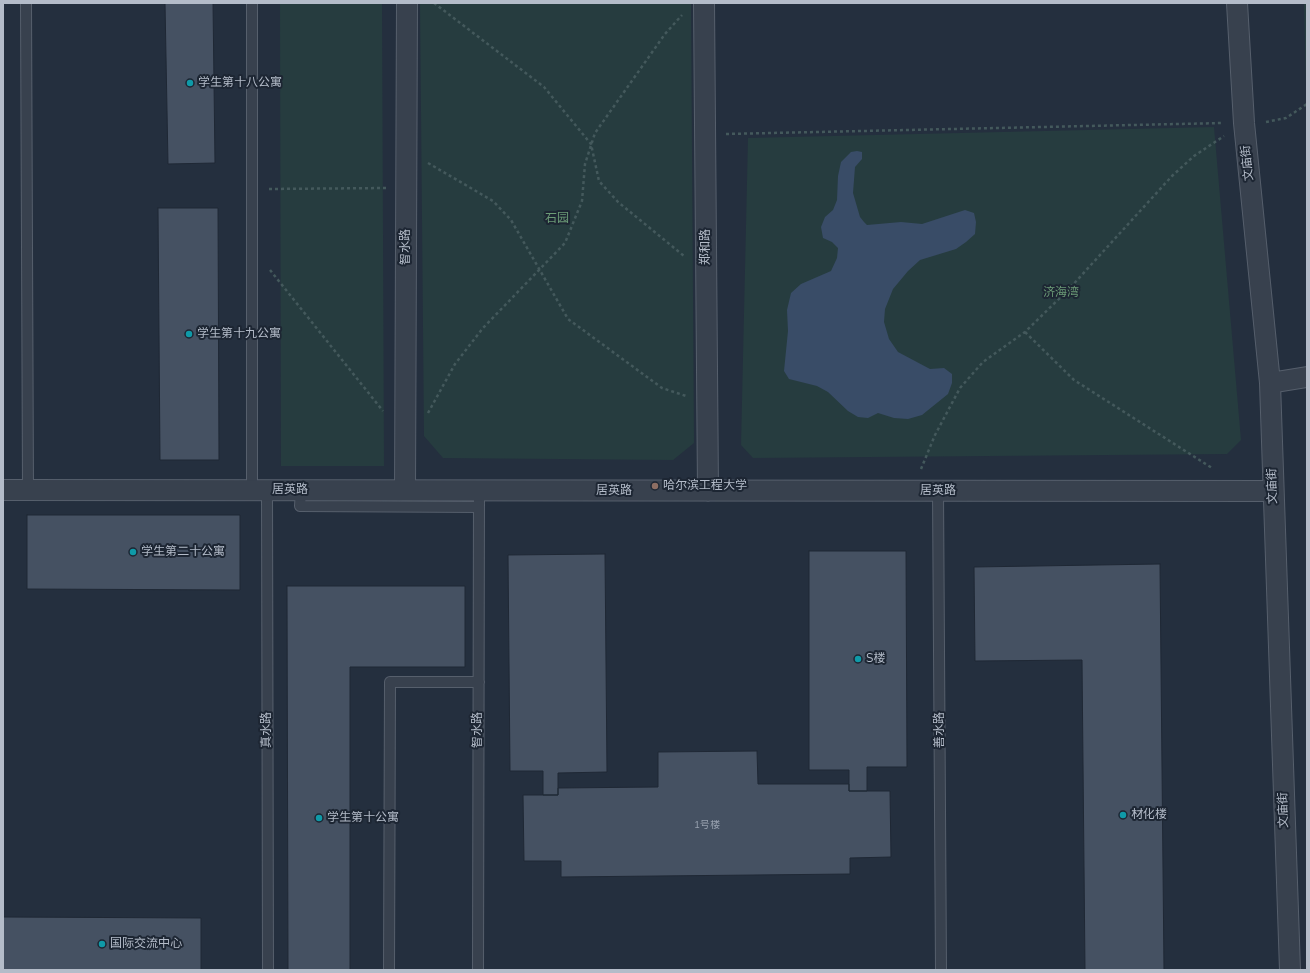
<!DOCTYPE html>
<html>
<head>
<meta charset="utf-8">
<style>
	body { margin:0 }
	#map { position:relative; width:1310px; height:973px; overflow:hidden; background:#242f3e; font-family:"Nunito Sans",sans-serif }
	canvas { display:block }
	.frame { position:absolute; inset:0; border:4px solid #b4bcc9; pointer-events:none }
</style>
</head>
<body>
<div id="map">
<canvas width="1310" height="973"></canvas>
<div class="frame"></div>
</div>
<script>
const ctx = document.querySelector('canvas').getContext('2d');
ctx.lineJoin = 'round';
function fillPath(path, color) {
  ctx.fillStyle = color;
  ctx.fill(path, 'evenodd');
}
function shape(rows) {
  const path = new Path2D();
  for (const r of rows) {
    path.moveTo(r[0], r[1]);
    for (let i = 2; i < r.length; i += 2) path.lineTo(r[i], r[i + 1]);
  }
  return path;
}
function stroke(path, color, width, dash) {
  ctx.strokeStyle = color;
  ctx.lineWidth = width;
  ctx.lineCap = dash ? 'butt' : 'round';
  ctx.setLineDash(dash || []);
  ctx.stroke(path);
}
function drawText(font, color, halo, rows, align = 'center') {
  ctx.font = font + ' "Nunito Sans","Noto Sans SC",sans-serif';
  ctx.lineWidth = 4;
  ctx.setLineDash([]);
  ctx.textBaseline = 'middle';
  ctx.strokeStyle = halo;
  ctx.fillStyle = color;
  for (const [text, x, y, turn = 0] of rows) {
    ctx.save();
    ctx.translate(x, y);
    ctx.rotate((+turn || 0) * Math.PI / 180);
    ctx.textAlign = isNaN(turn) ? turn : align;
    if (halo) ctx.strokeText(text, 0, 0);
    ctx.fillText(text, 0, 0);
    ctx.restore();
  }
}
const green = shape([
	[280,3,382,3,384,466,281,466],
	[420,3,691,3,694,443,673,460,443,458,424,436],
	[1304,3,1307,3,1307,128],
	[1214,127,1241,440,1227,454,753,458,741,445,748,138]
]);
const water = shape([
	[857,151,862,152,862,159,855,167,853,193,860,217,864,222,867,225,901,222,922,224,965,210,974,213,976,222,975,234,966,242,956,249,920,260,908,271,893,289,885,309,884,322,889,339,898,352,930,369,944,368,952,374,952,383,948,394,922,415,908,419,894,418,878,413,868,418,858,417,848,411,828,392,817,386,789,379,784,371,788,331,787,310,791,293,801,284,831,271,837,258,838,248,832,242,823,238,821,227,825,217,833,210,837,200,838,176,841,162,851,152]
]);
const building = shape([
	[165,3,213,3,215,163,168,164,165,3],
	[158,208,218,208,219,460,160,460,158,208],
	[27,515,240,515,240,590,27,589,27,515],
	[809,551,906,551,907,767,867,767,867,791,849,791,849,770,809,770,809,551],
	[605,554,607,772,558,773,558,795,543,795,543,771,510,771,508,555,605,554],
	[1160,564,1164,970,1085,970,1082,660,975,661,974,567,1160,564],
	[287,586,465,586,465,667,350,667,350,970,288,970,287,586],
	[757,751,758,784,849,784,849,791,890,791,891,857,850,858,850,874,561,877,561,861,524,861,523,795,558,795,558,788,658,787,658,752,757,751],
	[3,917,201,918,201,970,3,970,3,917]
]);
const path = shape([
	[434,3,544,87,591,144,599,181,618,202,684,256],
	[1266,122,1286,118,1307,104],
	[726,134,1223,123],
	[428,163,493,201,511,220,568,319,662,388,686,396],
	[269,189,386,188],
	[270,270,383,411],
	[1025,332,1074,380,1212,468],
	[428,413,455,364,483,328,565,243,582,201,585,164,595,133,665,34,682,15],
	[921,469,935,435,960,388,983,362,1025,332,1069,289,1172,176,1194,156,1224,136]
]);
const lane = shape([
	[26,3,28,490],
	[252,490,252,3],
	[267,490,268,970],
	[301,490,300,506,479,507],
	[938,491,941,970],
	[389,970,390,682,479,682],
	[478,970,479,491]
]);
const street = shape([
	[704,3,708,491],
	[1237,3,1244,123,1270,383,1290,970],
	[1270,383,1307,377],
	[3,490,1273,491],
	[405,490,407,3]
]);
const markers = [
	[190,83,4,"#0f9aa8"],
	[189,334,4,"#0f9aa8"],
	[655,486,4,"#8d6e63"],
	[133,552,4,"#0f9aa8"],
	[858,659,4,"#0f9aa8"],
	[1123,815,4,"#0f9aa8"],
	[319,818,4,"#0f9aa8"],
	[102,944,4,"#0f9aa8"]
];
const numberNames = [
	["1号楼",707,826]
];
const poiNames = [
	["学生第十八公寓",198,83],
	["学生第十九公寓",197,334],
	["哈尔滨工程大学",663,486],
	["学生第二十公寓",141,552],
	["S楼",866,659],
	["材化楼",1131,815],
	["学生第十公寓",327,818],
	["国际交流中心",110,944]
];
const streetNames = [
	["文庙街",1248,163,-96],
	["智水路",406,247,-90],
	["郑和路",706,247,-90],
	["文庙街",1273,486,-92],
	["居英路",290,490],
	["居英路",614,491],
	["居英路",938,491],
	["真水路",267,730,-90],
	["智水路",478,730,-90],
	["善水路",940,730,-90],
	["文庙街",1284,810,-92]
];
const parkNames = [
	["石园",557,219],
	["济海湾",1061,293]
];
fillPath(green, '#263c3f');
fillPath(water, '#394c67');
fillPath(building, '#455162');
stroke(building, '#1f2835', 1);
stroke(lane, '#565f6c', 12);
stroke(street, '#565f6c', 22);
stroke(path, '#44595c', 2.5, [3, 3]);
stroke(lane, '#38414e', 10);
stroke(street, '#38414e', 20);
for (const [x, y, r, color] of markers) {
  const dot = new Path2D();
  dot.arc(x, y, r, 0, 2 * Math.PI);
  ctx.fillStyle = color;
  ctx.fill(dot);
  stroke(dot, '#1d2633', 1.5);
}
drawText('10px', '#98a1af', null, numberNames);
drawText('12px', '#b4bcc9', '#1d2633', poiNames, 'left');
drawText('12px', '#b4bcc9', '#1d2633', streetNames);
drawText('12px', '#6b9a76', '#1d2633', parkNames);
</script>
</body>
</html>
